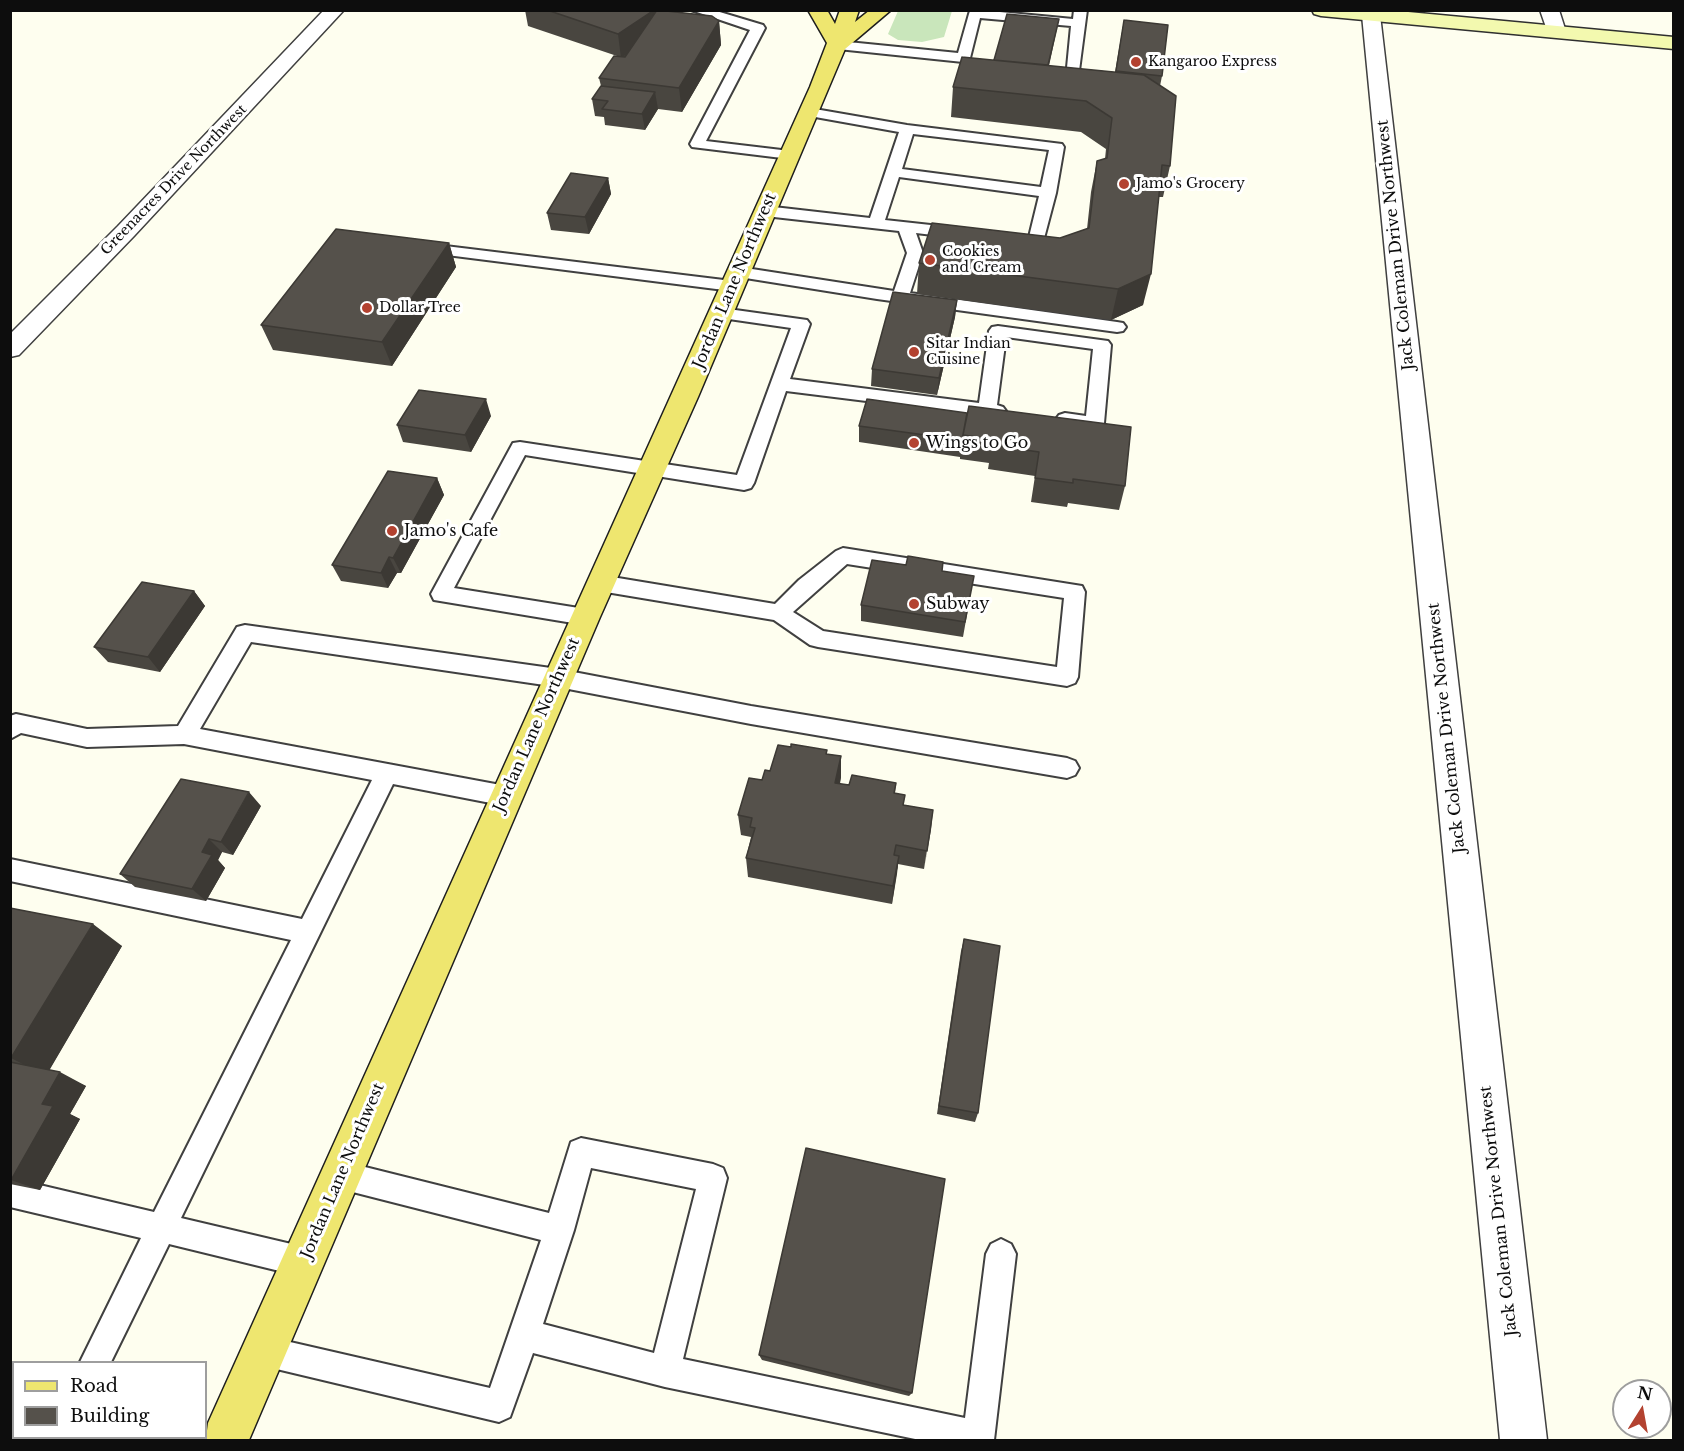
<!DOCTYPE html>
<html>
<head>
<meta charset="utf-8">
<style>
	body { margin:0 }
	#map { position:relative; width:1684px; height:1451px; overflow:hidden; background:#fefeef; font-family:"Libre Baskerville",serif }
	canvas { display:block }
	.frame { position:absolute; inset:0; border:12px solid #0d0d0d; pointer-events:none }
	.legend { position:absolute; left:12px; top:1361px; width:195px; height:78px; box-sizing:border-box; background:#fff; border:2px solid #9e9e9e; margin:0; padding:8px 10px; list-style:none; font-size:18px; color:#0d0d0d }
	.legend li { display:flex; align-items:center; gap:12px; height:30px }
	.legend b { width:30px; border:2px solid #9e9e9e }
	.north { position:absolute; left:1612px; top:1379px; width:60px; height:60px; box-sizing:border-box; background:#fff; border:2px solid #9e9e9e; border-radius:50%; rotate:11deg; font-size:16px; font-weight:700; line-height:24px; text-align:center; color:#0d0d0d }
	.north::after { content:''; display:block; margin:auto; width:21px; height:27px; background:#b34230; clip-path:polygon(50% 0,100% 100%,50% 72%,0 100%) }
</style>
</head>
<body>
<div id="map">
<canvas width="1684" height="1451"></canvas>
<div class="frame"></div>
<ul class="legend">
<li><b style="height:8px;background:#eee66f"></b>Road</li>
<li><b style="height:16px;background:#55514b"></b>Building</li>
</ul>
<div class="north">N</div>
</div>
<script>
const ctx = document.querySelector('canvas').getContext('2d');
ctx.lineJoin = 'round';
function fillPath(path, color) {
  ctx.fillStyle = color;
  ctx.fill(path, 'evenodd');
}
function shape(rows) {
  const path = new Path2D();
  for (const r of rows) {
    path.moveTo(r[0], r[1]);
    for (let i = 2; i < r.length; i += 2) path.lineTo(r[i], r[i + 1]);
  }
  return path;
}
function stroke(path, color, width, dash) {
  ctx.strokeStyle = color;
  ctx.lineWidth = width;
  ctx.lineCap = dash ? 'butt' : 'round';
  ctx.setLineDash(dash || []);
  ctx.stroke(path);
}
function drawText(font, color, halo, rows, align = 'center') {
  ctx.font = font + ' "Libre Baskerville",serif';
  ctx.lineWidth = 6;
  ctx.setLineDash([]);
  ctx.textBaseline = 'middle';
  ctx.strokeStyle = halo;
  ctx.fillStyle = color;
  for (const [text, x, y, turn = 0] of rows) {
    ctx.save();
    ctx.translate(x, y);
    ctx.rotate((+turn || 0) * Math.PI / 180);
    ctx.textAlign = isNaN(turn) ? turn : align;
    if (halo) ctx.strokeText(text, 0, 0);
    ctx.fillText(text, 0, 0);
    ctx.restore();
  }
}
const green = shape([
	[898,11,898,10,952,11,944,37,922,42,898,40,888,34]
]);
const lane = shape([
	[691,10,713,10,763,25,765,28,706,141,790,151,797,155,795,158,790,159,692,147,690,144,750,30,691,10],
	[979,10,1073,19,1074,10,1087,10,1077,86,1056,85,1049,81,1056,77,1066,78,1071,26,980,18,970,58,963,62,838,49,831,45,838,41,958,53,969,14,970,11,979,10],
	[809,108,907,125,1062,144,1064,147,1056,193,1042,246,1015,245,1007,240,1015,235,1029,237,1039,196,899,177,885,220,958,228,966,233,958,238,916,233,923,253,910,293,1117,322,1123,323,1126,327,1123,331,1117,332,877,299,733,276,731,272,733,268,739,267,894,291,907,253,899,231,765,216,757,211,765,206,870,218,899,132,804,115,802,112,804,109,809,108],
	[913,134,1049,150,1041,187,902,169,913,134],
	[429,244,732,281,740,286,732,291,423,252,421,249,423,246,429,244],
	[721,308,807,320,810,324,790,379,979,403,989,331,992,327,998,326,1108,341,1111,345,1104,423,1102,427,1095,429,1065,425,1059,423,1056,419,1059,415,1065,413,1086,416,1093,349,1006,337,997,405,1003,407,1006,411,1003,415,987,416,786,391,754,483,751,488,744,490,525,455,454,588,585,609,592,611,596,617,592,623,585,625,434,600,431,594,513,443,520,442,737,475,791,328,715,317,713,313,715,309,721,308],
	[843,548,1082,586,1085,592,1078,677,1075,683,1067,686,818,647,810,645,774,620,600,591,593,589,590,583,593,577,600,575,775,604,799,580,836,551,843,548],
	[847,564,1064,598,1057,667,823,631,793,612,847,564],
	[245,625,558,669,751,706,1067,758,1075,761,1079,768,1075,775,1067,778,751,724,558,687,251,642,200,729,506,786,514,789,518,796,514,803,506,806,393,784,181,1218,304,1247,315,1251,319,1262,315,1273,304,1277,169,1244,111,1362,80,1362,141,1238,10,1207,10,1178,154,1212,291,940,10,881,10,859,302,919,372,780,184,744,87,747,21,733,10,739,10,716,16,714,87,729,178,726,237,627,245,625],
	[581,1138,713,1164,723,1168,727,1178,683,1359,965,1418,986,1254,991,1244,1001,1239,1011,1244,1016,1254,994,1440,920,1440,665,1387,533,1353,510,1417,499,1422,264,1366,253,1362,249,1351,253,1340,264,1336,490,1388,541,1240,341,1189,331,1185,327,1175,331,1165,341,1161,549,1213,571,1142,581,1138],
	[591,1168,696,1189,654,1353,543,1324,574,1230,591,1168],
	[42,1438,74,1438,73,1440,41,1440,42,1438]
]);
const street = shape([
	[324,10,344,10,134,236,19,355,10,357,10,334,118,226,324,10],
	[1366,10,1378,11,1380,15,1547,1440,1500,1440,1362,15,1366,10],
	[1540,10,1559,10,1566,32,1563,36,1549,36,1540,10]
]);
const secondary = shape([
	[1312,10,1387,10,1674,37,1674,49,1321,16,1314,14,1312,10]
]);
const primary = shape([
	[808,10,827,10,835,24,840,10,859,10,855,22,870,10,891,10,845,49,698,397,600,617,249,1440,202,1440,202,1438,206,1438,208,1423,810,87,827,43,808,10]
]);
const wall = shape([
	[525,10,663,10,719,21,721,45,682,112,658,109,645,130,605,125,604,117,595,116,592,99,601,86,599,78,617,56,528,26],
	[1059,19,1049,66,1115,72,1124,20,1162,76,1160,86,1170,166,1163,197,1159,197,1143,305,1111,320,917,294,919,263,1060,238,1087,229,1091,192,1097,161,1105,159,1106,149,1081,132,951,117,953,87],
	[608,178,611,194,589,234,551,230,547,213],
	[449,243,456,267,392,366,273,350,261,325],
	[957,300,955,317,937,395,871,386,872,369],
	[967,413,1125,486,1119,510,1068,503,1067,507,1031,502,1035,476,988,469,989,463,960,459,960,457,859,442,859,426],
	[491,416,471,452,403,442,397,425],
	[437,478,444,495,401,573,397,573,388,588,341,581,332,565],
	[943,562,942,571,971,592,963,637,861,621,861,605,906,565],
	[194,591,205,606,160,672,108,662,94,647],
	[827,750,827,754,841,756,841,777,840,784,849,785,896,783,895,793,904,805,933,810,924,869,898,864,892,904,748,877,746,858,751,837,741,835,738,815,762,780,770,771],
	[261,806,233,855,222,852,218,860,225,868,206,901,135,887,120,874],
	[10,908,122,946,49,1070,86,1086,70,1114,80,1119,40,1190,10,1184],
	[964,939,978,1113,975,1122,937,1114,961,951],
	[759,1355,912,1393,909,1396,762,1360]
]);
const shadedWall = shape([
	[654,10,658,10,661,31,621,58,618,34],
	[719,21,721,45,682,112,679,88],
	[655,92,658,109,645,130,642,114],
	[608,178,611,194,589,234,585,217],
	[449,243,456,267,392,366,382,342],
	[1151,274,1143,305,1111,320,1118,289],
	[957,300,955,317,937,395,939,378],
	[486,399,491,416,471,452,465,435],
	[437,478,444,495,401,573,393,558],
	[389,557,397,573,388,588,381,573],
	[194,591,205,606,160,672,148,657],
	[841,756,841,777,835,803,835,783],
	[249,792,261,806,233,855,221,842],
	[933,810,931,830,924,869,927,851],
	[209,839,222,852,218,860,225,868,206,901,192,889,202,852],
	[899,856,897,874,892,904,893,886],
	[93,924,122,946,46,1076,11,1058],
	[60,1072,86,1086,70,1114,80,1119,40,1190,11,1180,42,1104]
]);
const building = shape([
	[547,10,654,10,618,34,547,10],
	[657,10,712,16,719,21,679,88,599,78,614,56,625,57,657,10],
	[1007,14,1059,19,1048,65,994,60,1007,14],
	[1124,20,1168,25,1162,76,1116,71,1124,20],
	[962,57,1144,75,1176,96,1170,166,1162,165,1151,274,1118,289,919,263,932,223,1060,238,1089,228,1097,161,1107,158,1112,118,1086,101,953,87,962,57],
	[601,86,655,92,642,114,602,109,608,101,592,99,601,86],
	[571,173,608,178,585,217,547,213,571,173],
	[336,229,449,243,382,342,261,325,336,229],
	[893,292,957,300,939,378,872,369,893,292],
	[419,390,486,399,465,435,397,425,419,390],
	[867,399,967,413,962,440,859,426,867,399],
	[969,406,1131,427,1125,486,1073,479,1073,483,1035,478,1039,452,991,445,992,439,963,435,969,406],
	[388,471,437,478,393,558,389,557,381,573,332,565,388,471],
	[908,556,943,562,942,571,974,576,965,622,861,605,872,560,906,565,908,556],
	[142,582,194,591,148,657,94,647,142,582],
	[791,744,827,750,826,754,841,756,835,783,849,785,852,775,896,783,894,793,905,795,903,805,933,810,927,851,896,845,894,855,899,856,893,886,746,858,755,828,750,827,752,818,738,815,749,778,762,780,765,770,770,771,778,745,791,747,791,744],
	[181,779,249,792,221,842,209,839,202,852,212,855,192,889,120,874,181,779],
	[10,908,93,924,11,1058,10,1058,10,908],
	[964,939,1000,946,978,1113,939,1106,964,939],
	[10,1062,60,1072,42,1104,53,1106,11,1180,10,1062],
	[806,1148,945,1179,912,1393,759,1355,806,1148]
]);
const markers = [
	[1136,62,6,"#b34230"],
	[1124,184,6,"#b34230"],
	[930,260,6,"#b34230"],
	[367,308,6,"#b34230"],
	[914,352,6,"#b34230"],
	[914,443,6,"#b34230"],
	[392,531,6,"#b34230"],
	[914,604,6,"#b34230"]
];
const farPoinames = [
	["Kangaroo Express",1148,62],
	["Jamo's Grocery",1136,184],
	["Cookies",942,252],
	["and Cream",942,268],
	["Dollar Tree",379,308],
	["Sitar Indian",926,344],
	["Cuisine",926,360]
];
const farStreetnames = [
	["Greenacres Drive Northwest",174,180,-46]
];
const streetNames = [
	["Jack Coleman Drive Northwest",1396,245,-96],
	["Jordan Lane Northwest",735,281,-67],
	["Jordan Lane Northwest",537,725,-66],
	["Jack Coleman Drive Northwest",1447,728,-96],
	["Jordan Lane Northwest",343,1171,-67],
	["Jack Coleman Drive Northwest",1499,1211,-96]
];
const poiNames = [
	["Wings to Go",926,443],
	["Jamo's Cafe",404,531],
	["Subway",926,604]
];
fillPath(green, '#c9e6bb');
stroke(lane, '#404040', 4);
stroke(street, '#404040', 3);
stroke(secondary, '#2f2f2f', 3);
stroke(primary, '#1e1e1e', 3);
fillPath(lane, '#fff');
fillPath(street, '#fff');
fillPath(secondary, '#f3f9af');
fillPath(primary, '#eee66f');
fillPath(wall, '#494640');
fillPath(shadedWall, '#3c3934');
fillPath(building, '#55514b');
stroke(building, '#3c3934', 1.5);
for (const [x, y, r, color] of markers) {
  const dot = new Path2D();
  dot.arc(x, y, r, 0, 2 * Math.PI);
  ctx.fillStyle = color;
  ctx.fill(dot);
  stroke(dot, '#fff', 2);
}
drawText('14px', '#0d0d0d', '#fff', farPoinames, 'left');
drawText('14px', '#0d0d0d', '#fff', farStreetnames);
drawText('16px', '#0d0d0d', '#fff', streetNames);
drawText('16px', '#0d0d0d', '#fff', poiNames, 'left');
</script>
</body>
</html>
